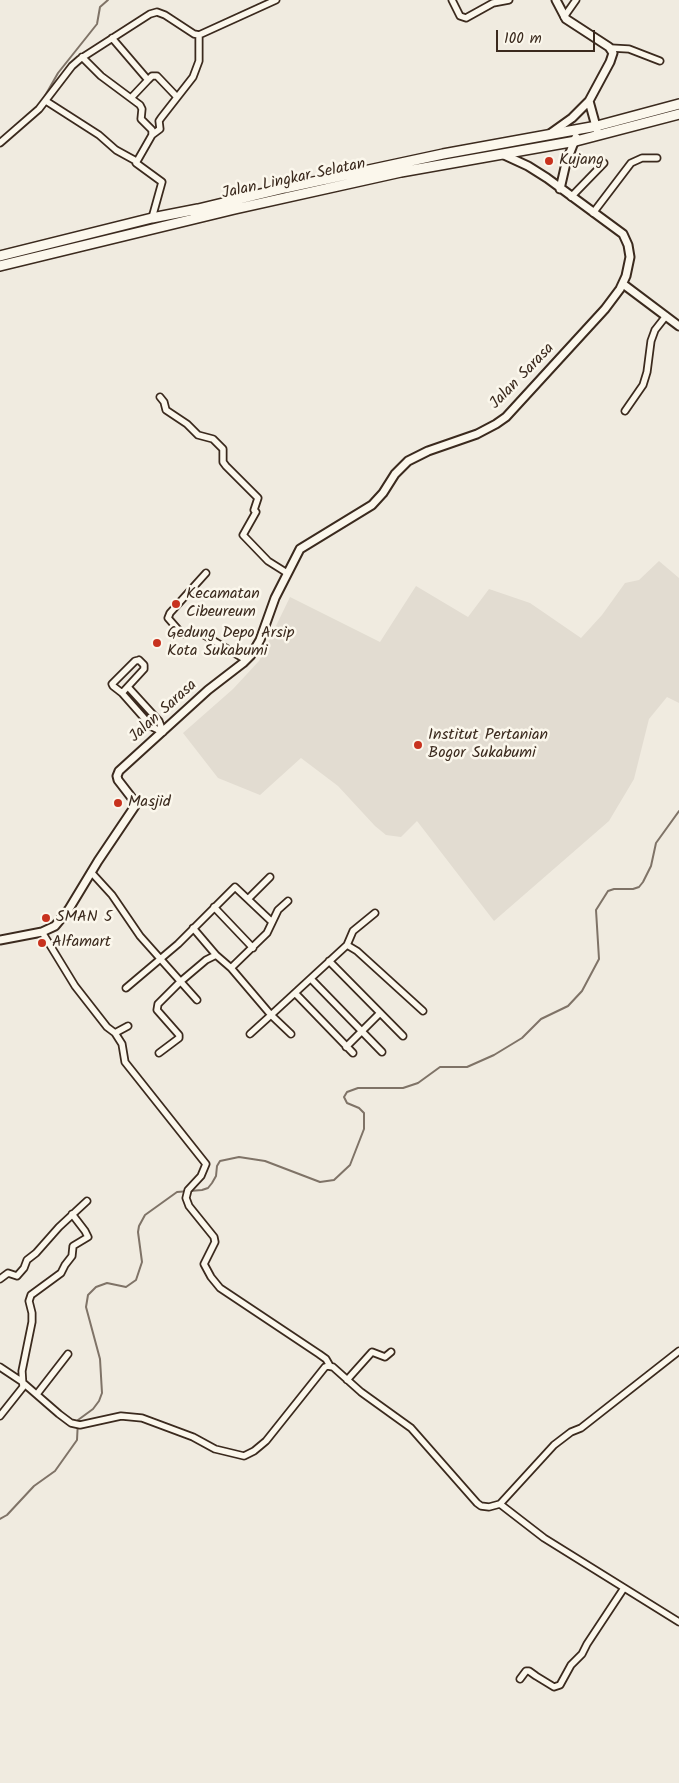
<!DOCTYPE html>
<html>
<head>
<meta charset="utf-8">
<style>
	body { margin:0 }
	#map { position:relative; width:679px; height:1783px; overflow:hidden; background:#f0ebe0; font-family:Kalam,sans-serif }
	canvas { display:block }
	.scale { position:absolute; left:496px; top:30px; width:99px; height:22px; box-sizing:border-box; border:2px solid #3b2a1e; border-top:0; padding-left:6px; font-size:15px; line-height:18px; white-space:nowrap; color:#3b2a1e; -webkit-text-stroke:4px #fbf7ec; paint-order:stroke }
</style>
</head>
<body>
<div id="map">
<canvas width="679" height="1783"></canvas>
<div class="scale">100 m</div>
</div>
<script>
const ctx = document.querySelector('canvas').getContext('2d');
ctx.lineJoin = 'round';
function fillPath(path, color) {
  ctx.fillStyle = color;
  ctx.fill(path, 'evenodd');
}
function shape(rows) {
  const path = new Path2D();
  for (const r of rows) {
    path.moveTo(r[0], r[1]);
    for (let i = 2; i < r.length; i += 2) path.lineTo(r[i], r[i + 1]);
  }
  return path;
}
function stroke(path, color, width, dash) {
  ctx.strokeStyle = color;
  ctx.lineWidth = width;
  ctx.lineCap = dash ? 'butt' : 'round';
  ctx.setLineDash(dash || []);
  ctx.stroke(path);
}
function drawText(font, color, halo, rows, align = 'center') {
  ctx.font = font + ' Kalam,sans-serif';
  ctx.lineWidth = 5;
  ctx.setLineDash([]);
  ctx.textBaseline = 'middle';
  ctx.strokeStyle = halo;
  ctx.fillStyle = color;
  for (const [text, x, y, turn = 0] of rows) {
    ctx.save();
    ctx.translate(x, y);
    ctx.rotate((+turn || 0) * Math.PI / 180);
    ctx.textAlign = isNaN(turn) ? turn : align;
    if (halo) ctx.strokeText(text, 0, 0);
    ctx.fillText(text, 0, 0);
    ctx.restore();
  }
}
const built = shape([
	[659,561,679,578,679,703,667,697,649,719,634,779,609,821,494,921,417,821,401,837,386,835,375,826,338,786,301,758,260,795,218,778,183,733,233,689,259,661,290,597,380,642,416,586,468,617,489,589,530,603,581,638,602,615,625,583,639,580]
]);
const stream = shape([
	[42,101,58,73,97,24,100,7,108,0],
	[0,1519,7,1515,34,1486,55,1471,77,1440,78,1420,93,1409,99,1401,102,1393,100,1359,86,1307,88,1295,96,1287,107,1283,126,1287,136,1280,142,1262,138,1232,139,1226,145,1215,177,1192,202,1190,208,1188,212,1183,216,1176,217,1166,220,1161,239,1157,265,1161,320,1182,334,1180,350,1165,364,1129,364,1113,359,1108,347,1103,344,1097,347,1092,358,1088,403,1088,418,1083,440,1067,467,1067,494,1055,522,1038,541,1019,568,1006,582,991,599,959,596,910,608,891,614,889,633,889,639,887,643,882,651,866,656,843,679,811]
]);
const minor = shape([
	[452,0,460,16,466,18,493,3,509,0],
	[564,17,576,0],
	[112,38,148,80,152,76,157,76,177,97],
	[611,48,629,49,660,61],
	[82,57,101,76,140,105,142,109,141,119,152,130,152,135,136,163,162,182,152,218],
	[131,98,148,80],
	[46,101,99,135,116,150,136,161],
	[152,135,160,129,159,121,161,118,193,77,199,61,199,35],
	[0,143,39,109,72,66,80,59,150,14,157,12,165,15,194,34,199,35,276,0],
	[571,197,604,163],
	[593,213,631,163,642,158,657,158],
	[160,397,164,402,166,410,187,424,198,435,213,439,223,449,223,462,226,466,258,498,254,510,256,512,243,535,268,561,287,573],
	[625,411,643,385,647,372,651,341,655,330,666,316],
	[206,573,170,613,168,618,182,634,197,633,204,635,246,660],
	[139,660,144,665,144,669,122,693,113,686,112,684,135,661,139,660],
	[128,687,159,721,163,732],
	[122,693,152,727,163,732],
	[91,872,112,895,140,936,197,1000],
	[248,899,270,877],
	[214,907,253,948],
	[193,928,216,955],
	[42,932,75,986,107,1027,115,1033,128,1026],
	[347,945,357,951,423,1011],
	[329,961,403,1036],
	[231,968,267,933,278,910,288,901],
	[311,979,382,1052],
	[126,988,178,944,235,887,272,922],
	[295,993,353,1053],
	[115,1033,122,1044,125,1062,206,1164,201,1176,188,1190,186,1198,189,1206,214,1237,215,1242,204,1264,211,1277,220,1288,319,1354,326,1359,330,1366],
	[250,1034,271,1015,291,1034],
	[346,1047,380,1013],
	[159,1053,179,1038,179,1035,157,1010,158,1004,180,982,206,960,216,955,231,968,271,1015,347,945,353,931,375,913],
	[0,1279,8,1273,17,1276,24,1268,27,1260,36,1253,59,1227,87,1201],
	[0,1367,21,1381,59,1414,71,1423,80,1425,121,1416,142,1418,193,1437,215,1449,244,1456,254,1451,266,1441,325,1367,328,1366,333,1367,361,1392,411,1428,477,1503,481,1506,489,1507,500,1504,554,1445,571,1432,581,1428,679,1351],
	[347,1380,372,1352,385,1357,391,1352],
	[37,1394,68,1354],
	[0,1416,23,1387,22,1371,32,1322,32,1313,29,1301,31,1295,61,1273,65,1265,72,1256,73,1246,88,1237,85,1231,72,1214],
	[500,1504,544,1538,679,1622],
	[520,1679,526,1671,529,1671,536,1676,554,1687,560,1685,571,1665,582,1654,587,1644,624,1588]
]);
const tertiary = shape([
	[589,101,597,130],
	[551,133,572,118,589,101,610,62,613,53,609,47,566,19,556,0],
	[560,189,566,163,576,137],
	[623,284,679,326],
	[0,940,42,932,55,926,69,909,98,861,135,806,135,802,118,780,117,776,119,771,208,690,243,663,251,655,260,640,275,598,300,549,372,505,383,493,395,474,408,461,428,451,477,434,496,424,506,417,605,309,620,289,626,276,630,257,628,245,623,234,547,178,528,166,502,154]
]);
const primary = shape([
	[0,256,152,218,198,209,285,188,443,154,597,126,679,104],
	[0,266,235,209,401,172,576,141,679,114]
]);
const markers = [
	[549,161,5,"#c8321e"],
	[176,604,5,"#c8321e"],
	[157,643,5,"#c8321e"],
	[418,745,5,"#c8321e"],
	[118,803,5,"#c8321e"],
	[46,918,5,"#c8321e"],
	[42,943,5,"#c8321e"]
];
const poiNames = [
	["Kujang",559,161],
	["Kecamatan",186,595],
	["Cibeureum",186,613],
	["Gedung Depo Arsip",167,634],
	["Kota Sukabumi",167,652],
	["Institut Pertanian",428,736],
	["Bogor Sukabumi",428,754],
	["Masjid",128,803],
	["SMAN 5",56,918],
	["Alfamart",52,943]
];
const streetNames = [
	["Jalan Lingkar Selatan",294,180,-12],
	["Jalan Sarasa",523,377,-46],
	["Jalan Sarasa",164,712,-42]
];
fillPath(built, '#e2dcd1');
stroke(stream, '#7f7367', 2);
stroke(minor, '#3b2a1e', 9);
stroke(tertiary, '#3b2a1e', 11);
stroke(primary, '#3b2a1e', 12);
stroke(minor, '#fbf7ec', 5.5);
stroke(tertiary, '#fbf7ec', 7);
stroke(primary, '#fbf7ec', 9);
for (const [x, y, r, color] of markers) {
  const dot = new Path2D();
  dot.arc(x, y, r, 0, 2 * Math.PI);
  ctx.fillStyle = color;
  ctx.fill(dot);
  stroke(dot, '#fbf7ec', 2);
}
drawText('16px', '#3b2a1e', '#fbf7ec', poiNames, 'left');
drawText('16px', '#3b2a1e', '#fbf7ec', streetNames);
</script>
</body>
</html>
